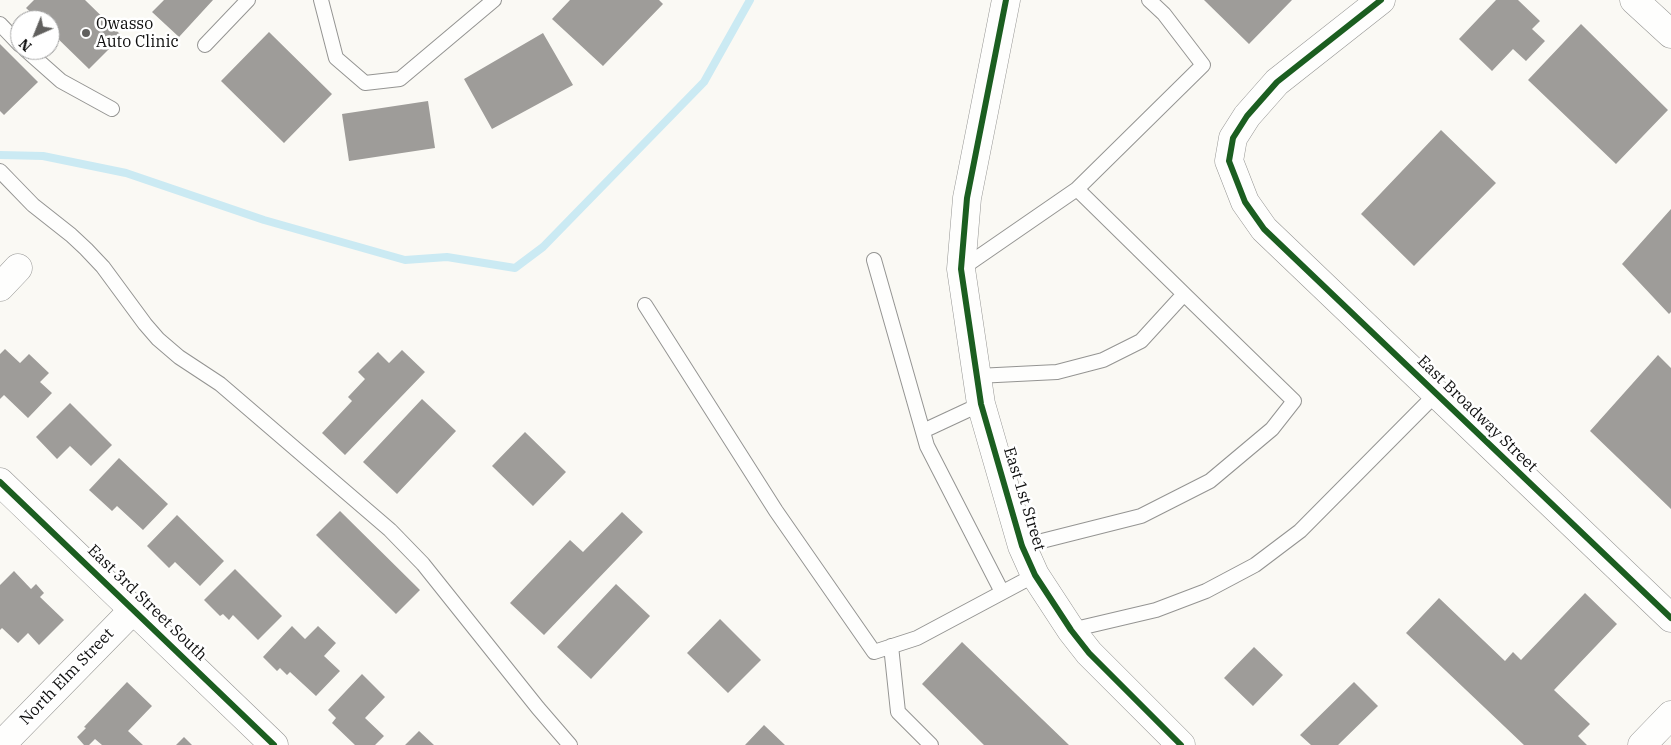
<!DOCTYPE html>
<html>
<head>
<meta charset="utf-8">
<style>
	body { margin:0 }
	#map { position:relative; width:1671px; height:745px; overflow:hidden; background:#faf9f4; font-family:"IBM Plex Serif",serif }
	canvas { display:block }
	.north { position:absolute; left:10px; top:10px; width:50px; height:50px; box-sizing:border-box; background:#fff; border:1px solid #9f9f9f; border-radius:50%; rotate:224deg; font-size:14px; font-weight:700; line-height:20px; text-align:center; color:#0e0e0e }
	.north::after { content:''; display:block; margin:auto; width:18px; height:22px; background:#61605e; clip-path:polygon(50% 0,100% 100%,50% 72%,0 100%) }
</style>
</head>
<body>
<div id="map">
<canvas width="1671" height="745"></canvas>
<div class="north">N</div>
</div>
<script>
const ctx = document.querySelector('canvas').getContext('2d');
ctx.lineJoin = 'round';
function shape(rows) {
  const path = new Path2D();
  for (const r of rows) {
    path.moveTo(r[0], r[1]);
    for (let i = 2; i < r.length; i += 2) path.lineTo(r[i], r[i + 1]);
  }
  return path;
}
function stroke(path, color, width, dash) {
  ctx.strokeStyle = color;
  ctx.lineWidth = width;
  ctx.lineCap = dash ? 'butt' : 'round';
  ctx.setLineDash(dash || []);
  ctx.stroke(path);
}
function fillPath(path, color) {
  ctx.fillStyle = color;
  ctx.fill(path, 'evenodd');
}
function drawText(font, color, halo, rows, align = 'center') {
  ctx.font = font + ' "IBM Plex Serif",serif';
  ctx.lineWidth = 5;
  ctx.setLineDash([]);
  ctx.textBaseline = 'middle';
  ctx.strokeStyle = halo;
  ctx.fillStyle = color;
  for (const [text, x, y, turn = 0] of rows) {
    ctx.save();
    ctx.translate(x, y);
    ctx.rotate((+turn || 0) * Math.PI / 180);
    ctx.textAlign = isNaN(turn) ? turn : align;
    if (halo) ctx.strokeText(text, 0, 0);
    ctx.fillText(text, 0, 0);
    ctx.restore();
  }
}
const stream = shape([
	[0,155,43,156,126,173,264,220,405,260,447,257,515,268,543,247,704,82,750,0]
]);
const building = shape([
	[34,0,85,0,122,36,89,69,50,31,50,20,39,20,26,8],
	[164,0,213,0,179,37,152,12],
	[570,0,659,0,663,4,603,66,552,19],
	[1204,0,1292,0,1249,44],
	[1496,0,1518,0,1540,21,1532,29,1545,41,1526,61,1513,49,1492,71,1459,39],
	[1581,24,1668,110,1616,164,1528,80],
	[269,32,332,94,284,143,221,81],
	[543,33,573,85,492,129,464,79],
	[0,44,38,82,4,115,0,111],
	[428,101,435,148,349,161,342,114],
	[1441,130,1496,183,1414,266,1361,214],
	[1671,209,1671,312,1669,314,1622,264],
	[5,349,20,363,29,354,49,373,40,382,52,393,28,418,4,395,0,399,0,354],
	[402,350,425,372,345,455,322,433,352,401,348,397,365,379,358,372,378,352,389,363],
	[1658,355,1671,368,1671,509,1590,431],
	[422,399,456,431,397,494,363,462],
	[70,403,112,445,91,466,70,446,57,459,36,437],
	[525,432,566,472,533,506,492,466],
	[119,458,168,504,143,530,117,506,112,511,89,490],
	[340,511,420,590,396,614,316,535],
	[622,512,643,532,544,635,510,603,570,540,583,552],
	[177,515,224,561,200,586,175,562,169,568,147,546],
	[235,569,282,616,258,640,233,615,229,620,223,614,220,616,204,600],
	[14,571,31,589,36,584,44,593,40,597,64,620,39,645,28,633,18,643,2,628,0,630,0,585],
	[616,584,650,616,591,679,557,647],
	[1585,593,1617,624,1554,690,1590,724,1578,736,1587,745,1524,745,1406,633,1439,598,1505,661,1513,652,1521,660],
	[720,619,761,660,728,693,687,653],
	[292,626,305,639,318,626,336,643,324,656,340,671,316,696,290,672,287,675,280,668,277,671,263,657],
	[962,642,1069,745,984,745,922,684],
	[1254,647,1283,675,1253,706,1224,678],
	[362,674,385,697,365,718,384,736,375,745,355,745,332,723,336,718,328,710],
	[127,682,152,706,128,731,143,745,102,745,95,739,89,745,84,745,77,737,86,728,84,727],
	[1354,682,1378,706,1338,745,1311,745,1300,735],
	[764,725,785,745,745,745],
	[419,731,434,745,405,745],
	[184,737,192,745,176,745]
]);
const lane = shape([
	[321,0,336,58,365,83,400,79,494,0],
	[1149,0,1164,14,1203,65,1077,189,1184,294],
	[0,24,20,45],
	[205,45,248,0],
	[26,50,61,81,112,109],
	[0,171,33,205,71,235,86,249,103,267,145,324,158,339,179,357,220,384,390,530,423,564,538,708,570,745],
	[874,260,927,446,1002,592],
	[961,269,1077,189],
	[645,305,776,511,874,652,917,638,1035,575],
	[977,376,1057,372,1103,360,1141,341,1184,294,1294,401,1272,429,1210,481,1141,516,1022,546],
	[923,431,981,404],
	[1071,630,1156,610,1206,591,1255,565,1300,531,1436,394],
	[891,646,898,712,931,745]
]);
const street = shape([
	[1006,0,967,198,961,269,981,404,1022,546,1035,575,1071,630,1089,653,1181,745],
	[1381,0,1277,82,1247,116,1233,138,1229,161,1245,202,1264,229,1671,618],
	[1634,0,1671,34],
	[0,287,18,268],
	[0,482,274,745],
	[1,745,134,609],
	[1642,745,1671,715]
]);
const cycleway = shape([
	[1006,0,967,198,961,269,981,404,1022,546,1035,575,1071,630,1089,653,1181,745],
	[1381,0,1277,82,1247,116,1233,138,1229,161,1245,202,1264,229,1671,618],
	[0,482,274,745]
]);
const markers = [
	[86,33,5,"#61605e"]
];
const poiNames = [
	["Owasso",96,24],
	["Auto Clinic",96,42]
];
const streetNames = [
	["East Broadway Street",1477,414,44],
	["East 1st Street",1024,499,73],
	["East 3rd Street South",147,603,44],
	["North Elm Street",67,677,-46]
];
stroke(stream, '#cbeaf3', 8);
fillPath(building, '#9e9c99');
stroke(lane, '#949492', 16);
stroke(street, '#949492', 29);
stroke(lane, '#fefefd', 14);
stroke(street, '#fefefd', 28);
stroke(cycleway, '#1b5e20', 6);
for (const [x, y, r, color] of markers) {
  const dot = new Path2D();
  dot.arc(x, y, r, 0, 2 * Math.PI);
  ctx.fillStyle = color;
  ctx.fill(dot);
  stroke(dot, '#fff', 2);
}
drawText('16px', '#0e0e0e', '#fff', poiNames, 'left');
drawText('16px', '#0e0e0e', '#fff', streetNames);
</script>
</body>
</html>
